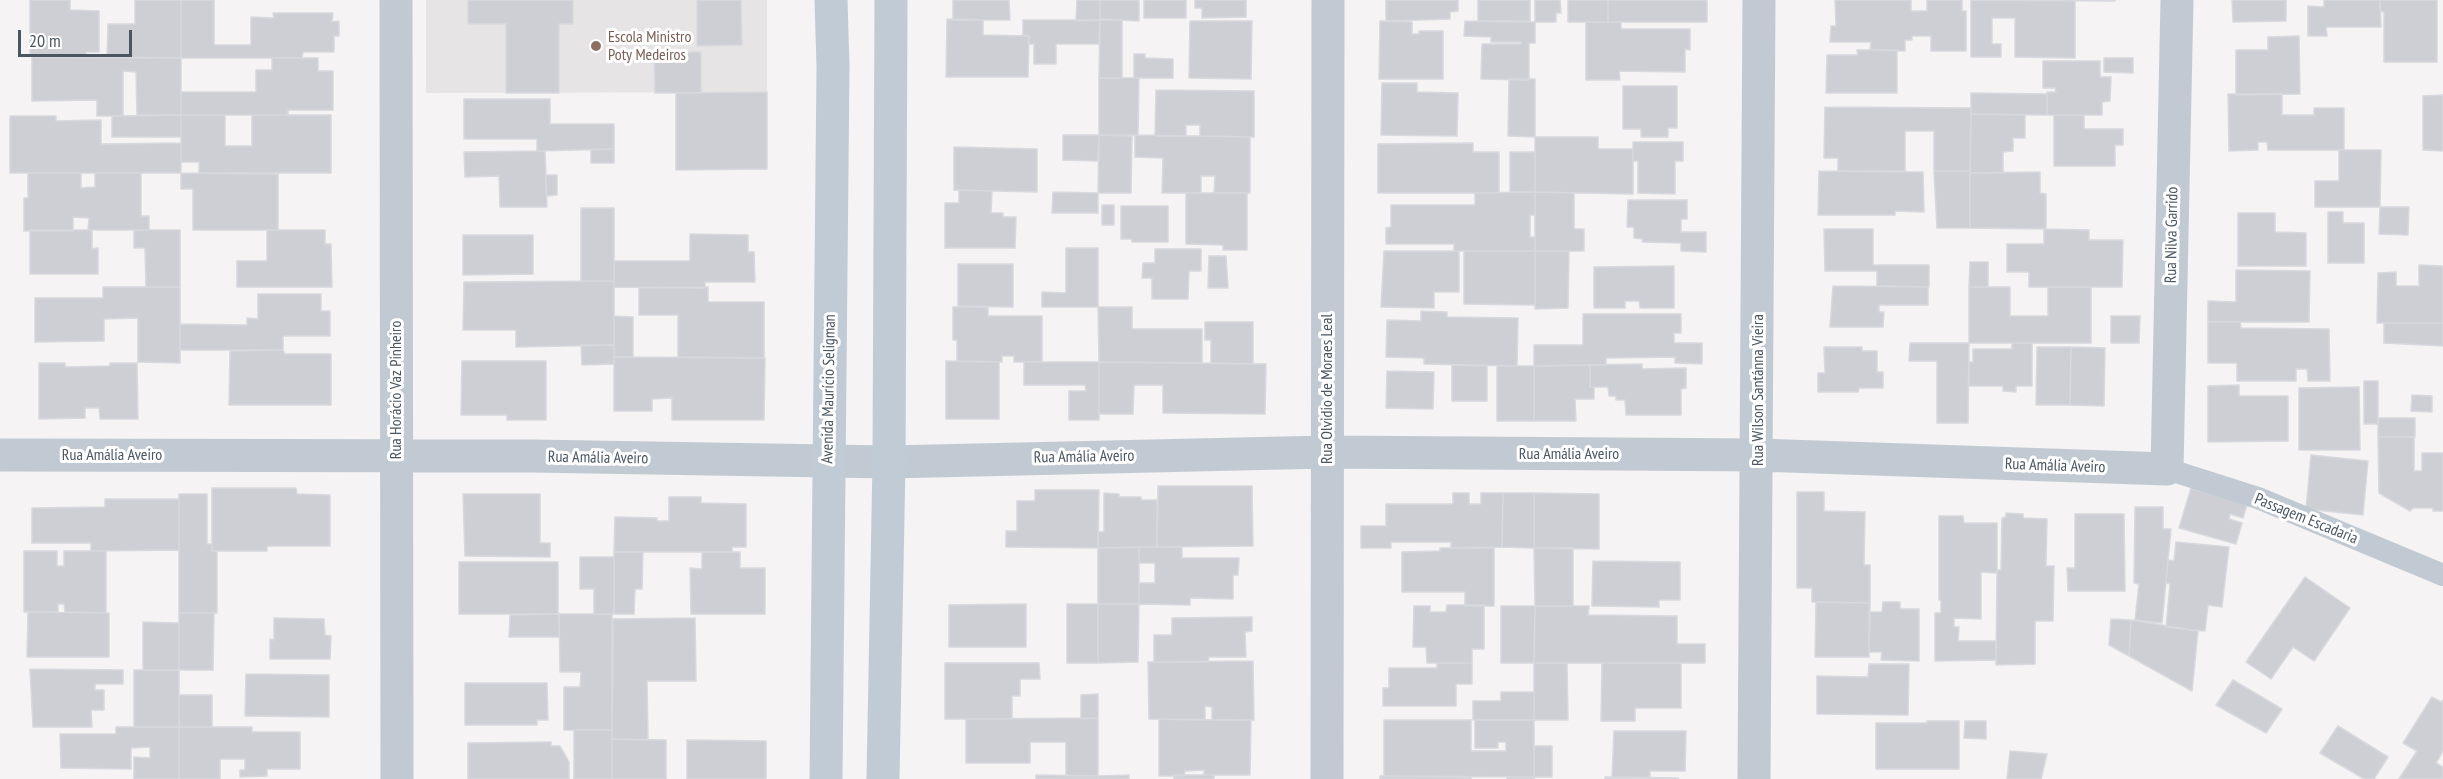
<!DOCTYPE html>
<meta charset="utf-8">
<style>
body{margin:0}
#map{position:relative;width:2443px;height:779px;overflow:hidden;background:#f5f3f3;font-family:"PT Sans Narrow",sans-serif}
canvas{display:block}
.scale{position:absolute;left:18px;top:30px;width:114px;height:27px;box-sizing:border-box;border:3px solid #4a5661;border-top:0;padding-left:8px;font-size:18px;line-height:21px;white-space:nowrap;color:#4a5661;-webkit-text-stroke:4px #fff;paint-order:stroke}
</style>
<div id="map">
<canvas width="2443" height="779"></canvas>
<div class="scale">20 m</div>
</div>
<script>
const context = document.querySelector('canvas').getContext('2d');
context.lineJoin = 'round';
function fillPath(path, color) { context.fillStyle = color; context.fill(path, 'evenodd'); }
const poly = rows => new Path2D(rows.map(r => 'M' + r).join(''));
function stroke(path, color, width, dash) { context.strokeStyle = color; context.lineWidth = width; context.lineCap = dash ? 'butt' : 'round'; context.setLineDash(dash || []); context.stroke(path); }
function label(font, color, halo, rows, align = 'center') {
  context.font = font + ' "PT Sans Narrow",sans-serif'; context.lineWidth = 6; context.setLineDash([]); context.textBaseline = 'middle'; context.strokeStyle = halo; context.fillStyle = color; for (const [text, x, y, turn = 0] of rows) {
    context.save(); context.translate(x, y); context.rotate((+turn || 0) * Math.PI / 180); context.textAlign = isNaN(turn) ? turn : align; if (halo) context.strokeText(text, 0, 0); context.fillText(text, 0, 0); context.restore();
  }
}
fillPath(poly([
 [426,0,767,0,767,92,426,93]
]), '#e6e4e5');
const building = poly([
 [30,0,70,0,70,10,99,11,99,52,86,52,86,56,30,55,30,0],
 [135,0,181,0,181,58,107,57,108,24,135,24,135,0],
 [181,0,214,0,214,45,251,45,251,17,274,18,273,13,333,13,332,22,339,21,339,36,334,36,334,52,303,52,302,58,181,58,181,0],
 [468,0,573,0,573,24,559,24,559,93,506,93,506,24,468,24,468,0],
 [697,0,741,0,742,45,697,46,697,0],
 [953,0,1009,0,1010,20,953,20,953,0],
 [1077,0,1100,0,1100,20,1076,21,1077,0],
 [1100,0,1139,0,1139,21,1100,19,1100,0],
 [1144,0,1186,0,1186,18,1144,18,1144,0],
 [1195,0,1246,0,1246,17,1202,18,1202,8,1195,8,1195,0],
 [1386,0,1458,0,1458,11,1450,12,1450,19,1386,21,1386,0],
 [1478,0,1530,0,1530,21,1478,21,1478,0],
 [1535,0,1560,0,1561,13,1556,13,1556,22,1535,22,1535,0],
 [1568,0,1608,0,1608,22,1568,22,1568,0],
 [1608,0,1707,0,1707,22,1608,22,1608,0],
 [1835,0,1911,0,1911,11,1927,11,1927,0,1962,0,1962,11,1966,11,1966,51,1931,51,1931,36,1912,36,1912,40,1905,40,1905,51,1870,50,1871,42,1830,42,1831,26,1836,26,1835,0],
 [1971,0,2075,1,2075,58,2015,57,2015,18,1992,18,1992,44,2001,44,2001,57,1971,57,1971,0],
 [1971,0,2115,0,2115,1,1971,0],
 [2232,0,2286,0,2286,21,2233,22,2232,0],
 [2324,0,2380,0,2381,27,2326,27,2327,36,2308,36,2308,6,2324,7,2324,0],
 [2380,0,2437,0,2437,62,2384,62,2384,12,2380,11,2380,0],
 [947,19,983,20,983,35,1029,36,1028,77,946,77,947,19],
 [1023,20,1100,20,1099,44,1056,44,1056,64,1034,64,1034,44,1028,44,1029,36,1023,35,1023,20],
 [1100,20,1122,20,1122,78,1099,78,1100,20],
 [1190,21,1252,21,1251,79,1189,78,1190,21],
 [1380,21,1412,22,1412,34,1419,34,1419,31,1443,31,1443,79,1379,79,1380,21],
 [1465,21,1535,22,1535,43,1529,43,1529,80,1481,79,1482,44,1521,44,1521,42,1491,42,1491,37,1464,36,1465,21],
 [1586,22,1621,22,1621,29,1690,29,1690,50,1685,49,1685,72,1619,71,1620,80,1586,80,1586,22],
 [2299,36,2300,94,2236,95,2236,50,2268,50,2268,37,2299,36],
 [1857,50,1897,50,1897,93,1826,93,1827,55,1858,55,1857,50],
 [654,52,701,52,701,93,655,93,654,52],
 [1134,54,1145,54,1145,58,1173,59,1173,78,1134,78,1134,54],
 [32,57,181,58,181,115,137,115,136,72,123,71,123,116,97,116,97,100,32,101,32,57],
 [272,58,318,58,318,71,333,71,333,110,288,110,288,115,181,115,181,92,256,92,256,70,272,70,272,58],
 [2104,58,2133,58,2133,73,2104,72,2104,58],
 [2043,61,2100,61,2100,77,2111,77,2110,101,2102,102,2102,115,2047,115,2047,92,2056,92,2055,88,2043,88,2043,61],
 [1099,78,1139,78,1138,135,1099,135,1099,78],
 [1509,79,1535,79,1535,137,1508,136,1509,79],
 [1382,83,1417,83,1417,92,1458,93,1457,136,1381,135,1382,83],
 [1623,86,1677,86,1677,128,1668,128,1668,137,1641,137,1641,129,1623,129,1623,86],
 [1156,90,1254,91,1254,137,1200,136,1200,125,1186,125,1186,136,1155,136,1156,90],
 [767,92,767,169,676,170,676,93,767,92],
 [1971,93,2047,94,2047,115,1971,114,1971,93],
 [2228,94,2282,94,2282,115,2314,115,2314,108,2344,108,2344,150,2268,150,2267,142,2258,142,2258,150,2229,151,2228,94],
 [2443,95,2443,151,2423,150,2423,96,2443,95],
 [464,99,550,99,550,124,614,124,614,149,537,151,537,139,464,139,464,99],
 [1825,107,1971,108,1970,171,1934,171,1934,131,1905,131,1905,171,1838,171,1838,158,1824,158,1825,107],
 [1971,114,2025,115,2025,138,2013,138,2013,151,2003,152,2003,173,1970,173,1971,114],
 [181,115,225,115,225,146,252,146,252,115,331,115,331,173,199,173,199,162,181,162,181,115],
 [181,115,181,137,112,137,112,116,181,115],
 [2054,115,2084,115,2084,129,2123,129,2123,145,2115,145,2115,166,2054,166,2054,115],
 [10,116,56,116,56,121,101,120,101,144,181,143,181,173,10,173,10,116],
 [1063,135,1099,135,1098,161,1063,160,1063,135],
 [1099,135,1132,136,1131,193,1098,193,1099,135],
 [1135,135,1250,137,1250,193,1214,193,1215,176,1201,176,1201,193,1162,193,1163,158,1135,157,1135,135],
 [1535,137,1598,137,1598,149,1633,149,1633,194,1535,192,1535,137],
 [1633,142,1683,142,1683,161,1675,161,1675,194,1638,193,1638,161,1633,161,1633,142],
 [1473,143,1473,152,1499,152,1499,193,1378,193,1378,144,1473,143],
 [954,147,1037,149,1037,192,954,190,954,147],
 [614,149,614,163,591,163,591,150,614,149],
 [2339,150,2381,150,2380,207,2315,207,2315,181,2339,181,2339,150],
 [545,151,547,207,500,207,499,176,465,177,464,152,545,151],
 [1510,152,1535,152,1535,192,1510,192,1510,152],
 [1819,171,1923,172,1924,212,1895,211,1895,215,1818,215,1819,171],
 [1934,171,1970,171,1970,228,1937,228,1934,171],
 [2040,172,2040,193,2046,194,2046,229,1970,228,1970,173,2040,172],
 [28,173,81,173,81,188,95,187,95,173,141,173,141,216,149,216,149,230,88,230,89,218,73,217,73,231,24,231,24,198,28,198,28,173],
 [181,173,278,174,278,230,193,230,193,189,181,189,181,173],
 [546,175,557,175,557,195,546,196,546,175],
 [959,190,992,191,991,213,1003,213,1003,217,1016,217,1015,248,945,248,945,203,959,203,959,190],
 [1053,192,1098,193,1098,213,1052,213,1053,192],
 [1535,192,1535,215,1530,215,1530,237,1535,237,1535,251,1454,251,1454,244,1386,244,1386,228,1391,227,1391,205,1475,205,1475,193,1535,192],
 [1535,192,1574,193,1574,229,1584,229,1584,251,1535,251,1535,192],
 [1186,193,1247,193,1247,250,1223,250,1223,245,1186,244,1186,193],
 [1628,200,1687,200,1687,219,1681,219,1681,232,1706,232,1706,252,1681,251,1681,243,1642,242,1643,239,1634,238,1634,227,1627,227,1628,200],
 [1102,205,1114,205,1114,225,1102,225,1102,205],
 [1121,206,1168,206,1168,242,1132,242,1132,239,1121,239,1121,206],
 [2380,207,2409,207,2408,235,2379,234,2380,207],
 [581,208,614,208,614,281,581,281,581,208],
 [2328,212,2343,212,2343,223,2364,223,2364,263,2328,263,2328,212],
 [2238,213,2275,213,2275,232,2306,233,2306,266,2238,266,2238,213],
 [1824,229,1873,229,1873,265,1929,265,1929,287,1877,286,1877,271,1825,271,1824,229],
 [2044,229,2089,230,2089,240,2123,240,2122,287,2029,287,2029,272,2007,272,2007,244,2044,244,2044,229],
 [30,230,92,230,92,249,98,248,98,274,30,274,30,230],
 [134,230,180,230,180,287,146,287,145,248,134,248,134,230],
 [267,230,325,230,325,244,331,244,332,287,237,287,237,261,267,261,267,230],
 [690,234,748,235,748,252,754,252,755,282,705,282,705,288,614,287,614,261,690,261,690,234],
 [463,235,533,235,533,274,463,275,463,235],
 [1066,248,1098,248,1098,307,1042,307,1042,292,1066,293,1066,248],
 [1155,249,1201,249,1201,271,1189,271,1188,299,1152,299,1152,278,1142,278,1143,263,1155,263,1155,249],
 [1384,251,1459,251,1459,292,1434,292,1434,308,1381,307,1384,251],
 [1464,251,1535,251,1535,305,1464,304,1464,251],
 [1535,251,1569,251,1568,308,1535,309,1535,251],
 [1209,256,1226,256,1228,288,1208,288,1209,256],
 [1970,262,1988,262,1988,287,1969,287,1970,262],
 [958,264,1013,264,1013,307,958,306,958,264],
 [2419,265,2443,266,2443,323,2377,323,2378,273,2396,272,2396,286,2419,286,2419,265],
 [1674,266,1674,308,1640,308,1639,301,1625,301,1625,308,1594,308,1594,267,1674,266],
 [2236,270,2310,271,2309,322,2208,322,2208,301,2236,302,2236,270],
 [614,281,614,345,516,347,516,330,463,330,464,282,614,281],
 [1833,286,1928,287,1928,305,1879,305,1879,312,1884,312,1883,327,1830,327,1833,286],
 [103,287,180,287,180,363,138,362,138,318,104,319,104,341,35,342,35,298,103,298,103,287],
 [708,287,708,302,764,302,764,358,678,357,678,315,639,315,639,288,708,287],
 [1969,287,2010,287,2010,316,2048,316,2048,287,2091,287,2091,343,1969,343,1969,287],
 [258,294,321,294,321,311,330,311,330,336,283,336,283,350,180,350,180,324,247,325,247,318,258,319,258,294],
 [953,307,988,307,988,316,1042,316,1042,362,1014,362,1014,356,1002,356,1002,362,957,361,957,340,953,340,953,307],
 [1098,307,1132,307,1132,329,1202,329,1202,363,1099,362,1098,307],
 [1421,311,1447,312,1447,317,1518,318,1517,366,1424,364,1424,358,1386,357,1387,320,1421,321,1421,311],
 [1583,314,1681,314,1681,333,1674,333,1674,343,1702,343,1702,364,1675,363,1675,357,1606,358,1606,365,1534,366,1534,345,1583,345,1583,314],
 [614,316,633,317,633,357,614,357,614,316],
 [2111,316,2140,316,2139,343,2111,343,2111,316],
 [1205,322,1253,322,1253,364,1211,363,1211,340,1205,340,1205,322],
 [2208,322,2240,322,2241,328,2329,329,2330,381,2308,381,2307,369,2296,369,2296,381,2237,381,2237,363,2208,363,2208,322],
 [2384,323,2443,323,2443,346,2384,343,2384,323],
 [1910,343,1969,343,1968,423,1937,423,1937,361,1909,361,1910,343],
 [2012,343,2032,343,2032,386,2016,386,2016,392,2003,391,2003,386,1969,386,1969,362,1973,362,1973,349,2012,349,2012,343],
 [581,345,614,345,614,364,582,365,581,345],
 [1824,347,1862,347,1862,351,1877,351,1877,372,1883,372,1883,388,1859,388,1858,392,1818,392,1818,373,1825,373,1824,347],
 [2037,347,2071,347,2070,405,2036,405,2037,347],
 [2071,347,2105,348,2104,406,2070,405,2071,347],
 [283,350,285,354,331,354,331,405,229,405,230,351,283,350],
 [614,357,765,358,764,420,672,420,672,398,652,399,652,411,614,411,614,357],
 [462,361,546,361,546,420,507,420,507,415,461,415,462,361],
 [946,361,999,362,999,419,946,419,946,361],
 [1024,362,1099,362,1099,420,1069,420,1069,391,1086,391,1085,385,1024,385,1024,362],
 [1099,362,1266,364,1265,414,1163,413,1163,385,1134,385,1133,414,1099,414,1099,362],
 [39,363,65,363,65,367,110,366,110,363,137,363,138,419,100,419,99,408,85,408,85,418,39,419,39,363],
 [1642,364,1642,369,1686,368,1686,388,1681,389,1681,415,1626,415,1625,400,1616,400,1616,396,1609,396,1608,387,1590,387,1590,365,1642,364],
 [1452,365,1487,366,1487,401,1452,401,1452,365],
 [1590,365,1590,387,1594,387,1594,399,1575,399,1576,421,1534,421,1534,366,1590,365],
 [1497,366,1534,366,1534,421,1497,421,1497,366],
 [1387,371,1434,372,1433,409,1386,408,1387,371],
 [2364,381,2378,381,2378,424,2364,424,2364,381],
 [2239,385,2239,396,2288,396,2288,441,2208,442,2208,386,2239,385],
 [2359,387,2360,450,2299,450,2299,388,2359,387],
 [2412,395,2432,396,2432,412,2411,411,2412,395],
 [2378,418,2415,418,2415,437,2378,437,2378,418],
 [2378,437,2414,437,2414,471,2422,471,2422,453,2443,453,2443,511,2433,511,2433,508,2413,508,2410,511,2379,493,2378,437],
 [2311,455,2368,461,2363,515,2306,509,2311,455],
 [1158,486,1252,486,1253,546,1157,547,1158,486],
 [212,488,296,488,297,494,330,495,330,546,267,546,267,551,212,551,212,488],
 [2191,488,2247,505,2243,518,2230,514,2229,519,2242,523,2236,544,2179,528,2191,488],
 [1035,490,1099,490,1098,548,1006,547,1006,531,1017,531,1017,501,1035,501,1035,490],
 [1797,492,1824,492,1824,511,1865,512,1864,565,1870,565,1870,603,1812,602,1812,588,1797,588,1797,492],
 [1104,493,1119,494,1119,497,1141,497,1141,500,1157,500,1157,547,1098,548,1098,532,1104,532,1104,493],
 [1453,493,1469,493,1469,504,1481,504,1481,493,1503,493,1502,547,1451,548,1451,542,1391,542,1391,548,1361,548,1361,526,1386,526,1386,504,1453,504,1453,493],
 [1503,493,1534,493,1534,548,1502,547,1503,493],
 [1534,493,1599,494,1599,549,1534,548,1534,493],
 [179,494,207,494,207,544,212,544,212,551,217,551,217,613,179,613,179,494],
 [463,494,540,494,540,543,550,543,550,557,465,556,463,494],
 [669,497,701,497,701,503,746,504,746,547,732,547,732,552,614,552,615,517,657,518,657,521,669,521,669,497],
 [105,499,179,499,179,550,91,551,91,543,32,543,32,508,105,507,105,499],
 [2135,507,2163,507,2163,529,2171,529,2162,623,2135,620,2139,584,2134,583,2135,507],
 [2006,513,2023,514,2023,518,2047,519,2046,566,2054,566,2053,621,2035,621,2035,664,1996,665,1997,570,2001,570,2002,518,2006,517,2006,513],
 [2075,514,2124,514,2125,591,2068,591,2067,568,2075,568,2075,514],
 [1939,516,1963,516,1964,523,1997,523,1997,573,1981,572,1981,619,1954,618,1954,627,1959,627,1958,641,1996,641,1996,660,1935,661,1935,613,1941,613,1941,600,1939,600,1939,516],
 [2176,542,2229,547,2222,607,2208,605,2205,631,2166,627,2170,584,2166,583,2168,560,2174,561,2176,542],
 [1139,547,1182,547,1182,558,1239,558,1238,575,1233,575,1233,599,1190,598,1190,605,1139,604,1139,583,1155,583,1155,563,1139,563,1139,547],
 [1139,547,1139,604,1098,604,1098,548,1139,547],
 [1440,548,1494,548,1494,606,1465,606,1465,592,1402,592,1402,552,1440,551,1440,548],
 [1534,548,1573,548,1573,606,1535,606,1534,548],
 [24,551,57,551,57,566,64,566,64,551,106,551,106,613,65,612,64,604,58,604,58,612,24,612,24,551],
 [614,552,643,552,642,589,635,589,634,614,614,614,614,552],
 [702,552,740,552,740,568,765,568,765,614,691,614,690,568,702,569,702,552],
 [580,557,614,557,614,614,594,614,594,589,580,589,580,557],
 [1593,561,1680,562,1680,600,1659,600,1659,607,1592,606,1593,561],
 [459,562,558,562,558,614,459,614,459,562],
 [2305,577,2350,608,2314,661,2293,647,2271,679,2246,662,2305,577],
 [1816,602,1870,603,1869,657,1815,657,1816,602],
 [1883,602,1900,602,1900,609,1919,609,1919,661,1881,660,1882,652,1869,652,1869,612,1882,612,1883,602],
 [1026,604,1026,647,949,647,949,605,1026,604],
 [1067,604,1098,604,1098,663,1067,663,1067,604],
 [1098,604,1139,604,1138,662,1098,663,1098,604],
 [1447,605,1484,605,1484,649,1472,649,1472,663,1427,663,1426,647,1413,647,1414,606,1430,606,1430,612,1446,612,1447,605],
 [1501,606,1535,606,1534,663,1501,663,1501,606],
 [1535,606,1589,606,1588,615,1677,616,1677,644,1705,644,1705,663,1534,663,1535,606],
 [28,612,109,613,109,657,27,657,28,612],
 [179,613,214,613,213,670,179,670,179,613],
 [559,614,612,614,612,730,564,730,564,687,580,687,581,672,560,672,559,614],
 [559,614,559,637,509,637,510,615,559,614],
 [1252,617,1252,631,1245,632,1246,657,1209,657,1208,662,1154,662,1154,635,1172,635,1172,618,1252,617],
 [274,618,324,619,325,635,331,636,330,659,270,659,270,639,274,640,274,618],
 [695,618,696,681,647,681,648,740,612,739,613,619,695,618],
 [2111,619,2131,620,2129,656,2109,645,2111,619],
 [2131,620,2198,631,2192,691,2129,656,2131,620],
 [143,622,179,623,179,670,143,670,143,622],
 [1253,661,1254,720,1212,720,1212,707,1205,706,1205,720,1149,719,1148,662,1253,661],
 [945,663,1039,663,1040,679,1020,679,1020,696,1012,696,1012,719,945,719,945,663],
 [1437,663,1472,663,1472,684,1456,684,1456,706,1383,706,1383,688,1389,688,1389,668,1437,668,1437,663],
 [1534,663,1567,663,1568,720,1534,720,1534,663],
 [1602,663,1681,663,1681,708,1635,708,1635,721,1601,721,1602,663],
 [1869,664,1909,664,1908,715,1817,714,1817,676,1868,677,1869,664],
 [30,669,123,670,123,684,95,684,95,690,104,690,104,710,91,710,92,727,33,727,30,669],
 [134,670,179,670,179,727,134,727,134,670],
 [246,674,329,675,329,717,245,716,246,674],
 [2233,680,2282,709,2266,733,2216,705,2233,680],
 [465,683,547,683,548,720,537,720,537,725,465,725,465,683],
 [1501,692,1534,692,1534,720,1473,720,1473,701,1501,701,1501,692],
 [1098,694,1098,718,1081,719,1081,695,1098,694],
 [179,695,212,695,212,727,179,727,179,695],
 [2432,697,2441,702,2443,700,2443,751,2436,763,2443,767,2443,779,2399,779,2417,751,2403,743,2432,697],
 [1098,718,1098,776,1066,776,1066,742,1030,742,1030,763,966,763,966,719,1098,718],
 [1159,719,1251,720,1250,775,1204,775,1204,770,1185,771,1184,776,1159,776,1159,719],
 [1384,720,1471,720,1471,751,1506,751,1506,742,1498,742,1498,748,1475,748,1475,720,1534,720,1534,777,1384,776,1384,720],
 [1927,721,1959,721,1959,769,1876,769,1876,723,1927,723,1927,721],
 [1965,721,1986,721,1986,739,1964,738,1965,721],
 [2338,726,2388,757,2374,779,2364,779,2320,753,2338,726],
 [116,727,179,727,179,779,134,779,134,757,150,758,150,747,131,748,131,769,61,768,60,734,116,734,116,727],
 [179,727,252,727,252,732,300,732,300,769,267,769,267,776,240,777,240,770,245,770,245,759,220,759,220,779,179,779,179,727],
 [574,730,612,730,612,779,574,779,574,730],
 [1614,731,1686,731,1685,771,1650,771,1650,778,1612,778,1614,731],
 [612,739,666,740,666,779,612,779,612,739],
 [687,740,766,741,766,779,687,779,687,740],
 [551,742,551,746,560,746,569,762,569,779,468,779,468,743,551,742],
 [1534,746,1552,746,1552,777,1534,777,1534,746],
 [2010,751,2047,754,2041,779,2007,779,2010,751],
 [1036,775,1098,776,1098,779,1036,779,1036,775],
 [1129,775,1129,779,1098,779,1098,776,1129,775],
 [1174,775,1214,775,1214,779,1174,779,1174,775],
 [1380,776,1471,777,1471,779,1380,779,1380,776],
 [1507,777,1534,777,1534,779,1507,779,1507,777],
 [1605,777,1678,778,1678,779,1605,779,1605,777]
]);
fillPath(building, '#cdcfd5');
stroke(building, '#d7d9de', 1.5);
stroke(poly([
 [2167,469,2258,498,2443,575]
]), '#c1cad2', 22);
stroke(poly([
 [396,0,397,779],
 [0,455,532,456,889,462,1327,452,1758,455,2167,469,2177,0],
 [1327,779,1328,0],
 [1754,779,1759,0]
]), '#c1cad2', 33);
stroke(poly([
 [826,779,833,67,831,0],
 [883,779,889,462,891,0]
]), '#c1cbd6', 33);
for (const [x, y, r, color] of [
 [596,46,6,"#8d6e63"]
]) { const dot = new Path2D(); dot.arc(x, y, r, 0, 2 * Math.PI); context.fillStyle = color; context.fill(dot); stroke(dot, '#fff', 2); }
label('16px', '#785e54', '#fff', [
 ["Escola Ministro",608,37],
 ["Poty Medeiros",608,55]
], 'left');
label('16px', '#4a5661', '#fff', [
 ["Rua Nilva Garrido",2172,235,-89],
 ["Avenida Maurício Seligman",829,389,-89],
 ["Rua Olvidio de Moraes Leal",1327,389,-90],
 ["Rua Horácio Vaz Pinheiro",396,390,-90],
 ["Rua Wilson Santánna Vieira",1758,390,-90],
 ["Rua Amália Aveiro",1569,454],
 ["Rua Amália Aveiro",112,455],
 ["Rua Amália Aveiro",1084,457,-1],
 ["Rua Amália Aveiro",598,458,1],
 ["Rua Amália Aveiro",2055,466,2],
 ["Passagem Escadaria",2306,519,22]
]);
</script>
